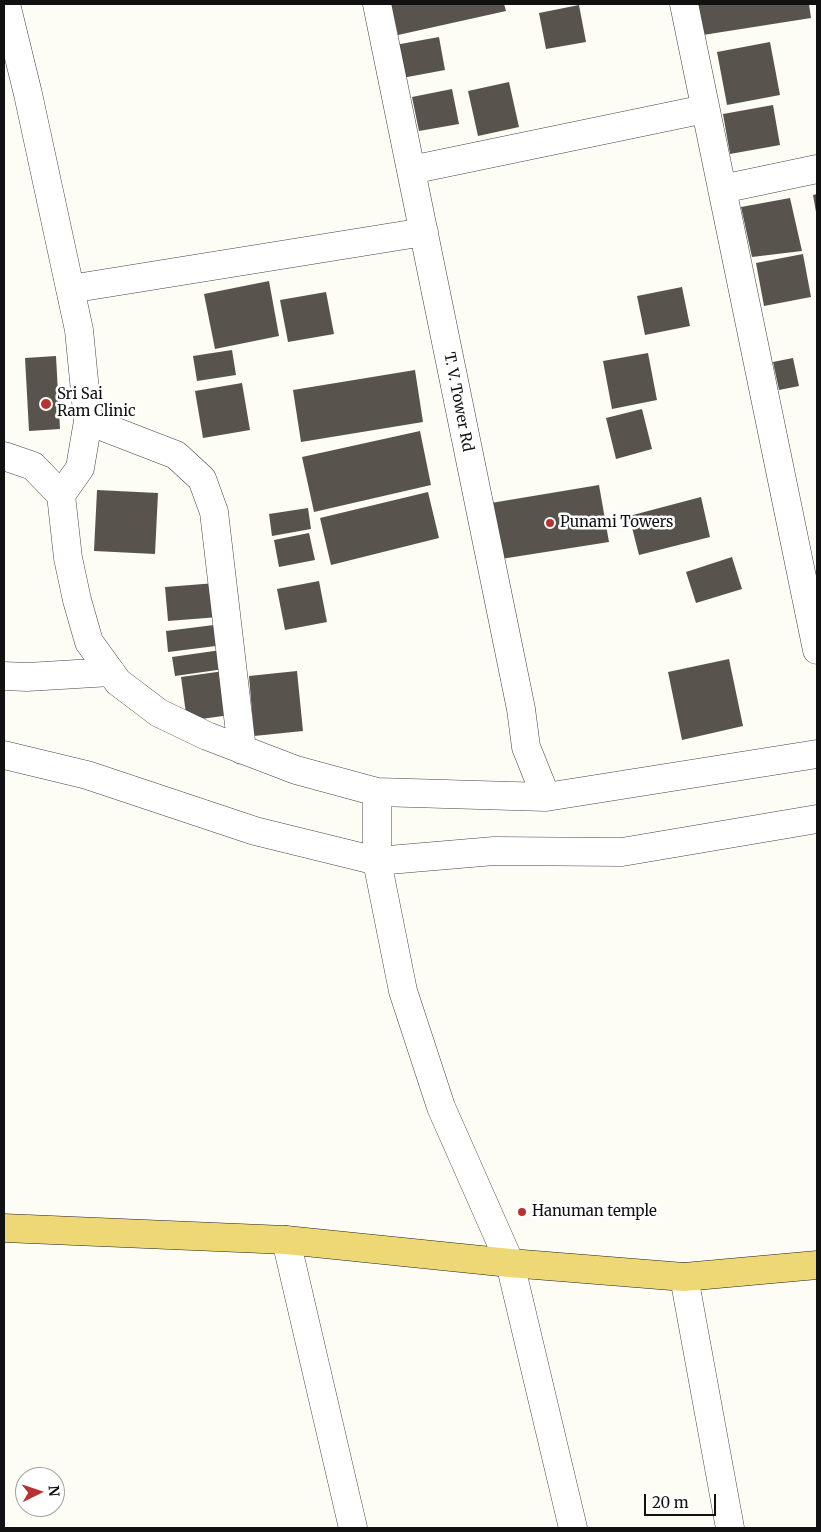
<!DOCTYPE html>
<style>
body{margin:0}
#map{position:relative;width:821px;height:1532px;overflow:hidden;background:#fefdf5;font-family:Merriweather,serif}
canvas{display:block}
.frame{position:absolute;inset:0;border:5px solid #111;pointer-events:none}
.north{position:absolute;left:15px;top:1467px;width:50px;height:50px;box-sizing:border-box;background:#fff;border:1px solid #a0a0a0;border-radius:50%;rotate:86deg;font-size:14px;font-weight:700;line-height:20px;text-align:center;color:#111}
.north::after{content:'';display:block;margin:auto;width:18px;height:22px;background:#b73332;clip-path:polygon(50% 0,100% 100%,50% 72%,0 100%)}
.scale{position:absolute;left:644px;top:1494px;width:72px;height:22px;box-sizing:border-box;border:2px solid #111;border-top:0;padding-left:6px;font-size:15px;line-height:18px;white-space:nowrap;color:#111;-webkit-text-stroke:4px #fff;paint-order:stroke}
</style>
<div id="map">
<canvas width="821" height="1532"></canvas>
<div class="frame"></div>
<div class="north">N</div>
<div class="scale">20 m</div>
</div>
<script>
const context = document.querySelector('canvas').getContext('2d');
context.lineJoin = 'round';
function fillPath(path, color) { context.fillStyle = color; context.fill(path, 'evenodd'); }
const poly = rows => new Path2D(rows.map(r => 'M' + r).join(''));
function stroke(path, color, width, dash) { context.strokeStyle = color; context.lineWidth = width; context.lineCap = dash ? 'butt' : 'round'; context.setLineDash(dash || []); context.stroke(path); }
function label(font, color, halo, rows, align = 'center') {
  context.font = font + ' Merriweather,serif'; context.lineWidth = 5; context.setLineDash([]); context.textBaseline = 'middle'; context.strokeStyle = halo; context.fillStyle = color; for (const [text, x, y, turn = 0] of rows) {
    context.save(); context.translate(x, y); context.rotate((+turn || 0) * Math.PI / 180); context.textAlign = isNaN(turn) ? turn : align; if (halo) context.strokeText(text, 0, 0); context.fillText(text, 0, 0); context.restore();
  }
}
fillPath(poly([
 [391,4,504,4,506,11,398,35],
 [698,4,809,4,811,18,703,35],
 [579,5,586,42,546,49,539,13],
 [439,37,445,70,402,78,395,45],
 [770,42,780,95,727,105,717,52],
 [509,82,519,127,478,136,468,91],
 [452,89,459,124,419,131,412,97],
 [773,105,780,145,730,154,723,114],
 [817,194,817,212,816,212,813,195],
 [790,198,802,251,752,257,741,207],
 [803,254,811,297,764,306,756,263],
 [269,281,279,336,215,349,204,294],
 [682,287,690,326,645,335,637,296],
 [326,292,334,334,288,342,280,300],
 [232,350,236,375,197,381,193,356],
 [648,353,657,400,612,409,603,361],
 [56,356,60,429,29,431,25,358],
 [793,358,799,386,779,390,773,362],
 [415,370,423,422,301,442,293,390],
 [242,383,250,430,203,438,195,391],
 [642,409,652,449,616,459,606,418],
 [420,431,431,485,314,512,302,457],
 [599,485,609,542,501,559,491,503],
 [97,490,158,493,155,554,94,551],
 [428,492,439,538,331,565,320,518],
 [701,497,710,537,639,555,629,516],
 [308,508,311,529,272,536,269,514],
 [309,533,315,560,279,567,274,540],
 [732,557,742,589,696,603,686,572],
 [319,581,327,622,285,630,277,589],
 [216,583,219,617,168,621,165,587],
 [222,624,224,645,168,652,166,631],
 [221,650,224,669,175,676,172,657],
 [729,659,743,726,682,740,668,672],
 [224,671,230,715,187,721,181,677],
 [297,671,303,731,254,736,249,676]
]), '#59534e');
const minor = poly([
 [6,4,28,94,79,330,88,421,80,468,61,495],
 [377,4,521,709,526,747,546,797],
 [684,4,817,650],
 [411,170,705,109],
 [722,189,817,169],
 [70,289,424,232],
 [88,421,176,455,202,479,214,512,242,750],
 [4,456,33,466,61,495,68,558,77,600,89,642,118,682,159,713,207,736,296,770,377,792,546,797,817,754],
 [4,676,27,677,111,672],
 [4,755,87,775,255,831,377,861,494,851,622,852,817,819],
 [377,792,377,861,403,991,441,1107,510,1263,573,1528],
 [286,1240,353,1528],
 [684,1277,730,1528]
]);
const major = poly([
 [4,1228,286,1240,510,1263,684,1277,817,1265]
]);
stroke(minor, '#444', 29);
stroke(major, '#222', 29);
stroke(minor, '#fff', 28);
stroke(major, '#eed876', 28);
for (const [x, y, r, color] of [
 [46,404,6,"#b73332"],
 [550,523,5,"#b73332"],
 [522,1212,5,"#b73332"]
]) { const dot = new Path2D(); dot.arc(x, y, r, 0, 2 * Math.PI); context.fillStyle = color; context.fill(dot); stroke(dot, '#fff', 2); }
label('15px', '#111', '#fff', [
 ["Sri Sai",57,395],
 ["Ram Clinic",57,412],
 ["Punami Towers",560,523],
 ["Hanuman temple",532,1212]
], 'left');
label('15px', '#111', '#fff', [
 ["T. V. Tower Rd",458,402,79]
]);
</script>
